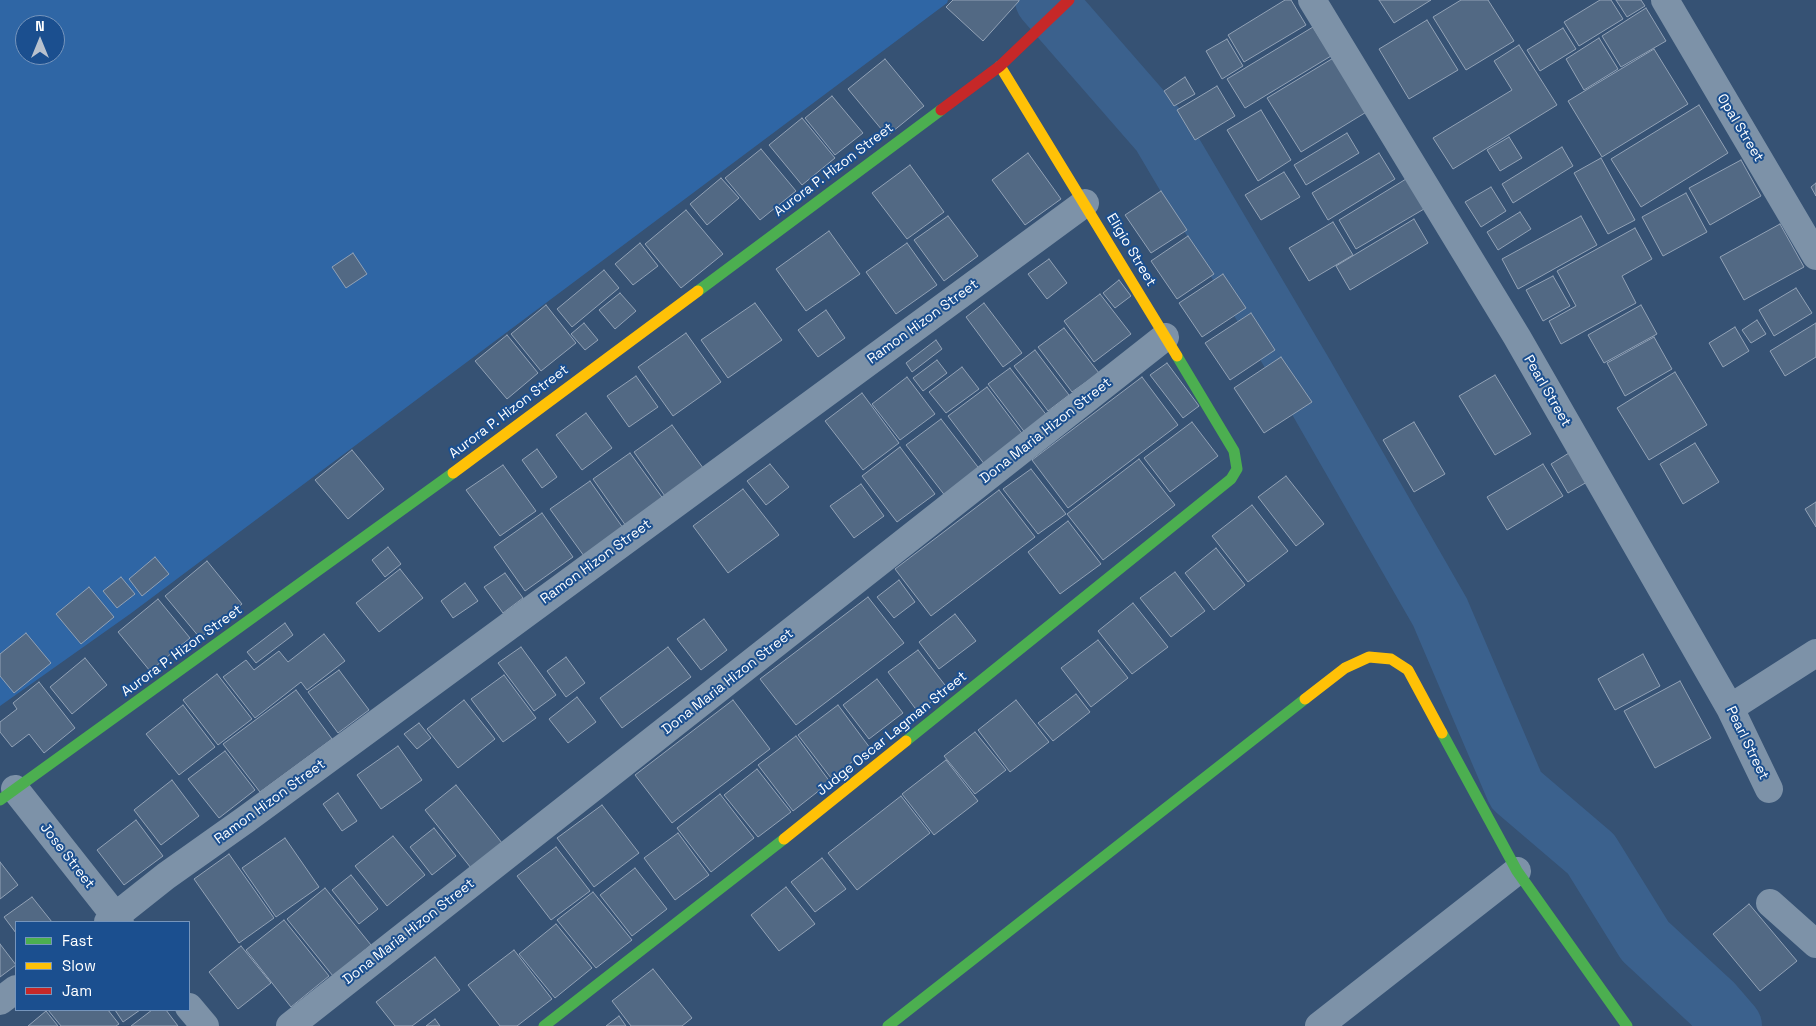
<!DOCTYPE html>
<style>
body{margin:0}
#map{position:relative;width:1816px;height:1026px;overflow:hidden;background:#365274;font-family:"Space Grotesk",sans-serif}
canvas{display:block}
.legend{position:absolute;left:15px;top:921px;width:175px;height:90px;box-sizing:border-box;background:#1b4f8f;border:1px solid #7695bc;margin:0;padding:6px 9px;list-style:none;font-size:15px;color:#fff}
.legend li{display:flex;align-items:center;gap:10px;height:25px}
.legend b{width:25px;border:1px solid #7695bc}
.north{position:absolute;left:15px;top:15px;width:50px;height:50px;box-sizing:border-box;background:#1b4f8f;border:1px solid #7695bc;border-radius:50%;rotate:0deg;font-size:14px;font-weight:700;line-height:20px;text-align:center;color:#fff}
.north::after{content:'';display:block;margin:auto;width:18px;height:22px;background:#b9c2ce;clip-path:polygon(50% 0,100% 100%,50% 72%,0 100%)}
</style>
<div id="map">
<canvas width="1816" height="1026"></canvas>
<ul class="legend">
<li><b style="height:6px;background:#4caf50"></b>Fast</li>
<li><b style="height:6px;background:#ffc107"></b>Slow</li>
<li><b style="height:6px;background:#c62828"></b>Jam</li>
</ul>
<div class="north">N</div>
</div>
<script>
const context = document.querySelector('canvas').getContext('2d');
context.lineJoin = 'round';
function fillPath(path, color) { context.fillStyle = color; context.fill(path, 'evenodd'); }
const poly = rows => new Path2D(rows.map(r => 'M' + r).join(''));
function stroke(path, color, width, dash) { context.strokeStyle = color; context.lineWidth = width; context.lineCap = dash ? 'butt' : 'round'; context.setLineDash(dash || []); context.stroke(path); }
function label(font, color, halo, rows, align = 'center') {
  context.font = font + ' "Space Grotesk",sans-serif'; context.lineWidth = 4; context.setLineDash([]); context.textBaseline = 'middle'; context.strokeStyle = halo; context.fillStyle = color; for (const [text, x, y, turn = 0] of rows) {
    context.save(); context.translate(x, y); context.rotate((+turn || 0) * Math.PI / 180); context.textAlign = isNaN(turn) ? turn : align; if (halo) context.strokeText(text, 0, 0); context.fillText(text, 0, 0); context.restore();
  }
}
fillPath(poly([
 [0,0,948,0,947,3,130,614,0,706],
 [25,25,55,25,55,55,25,55]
]), '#2f66a5');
stroke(poly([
 [1045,0,1161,133,1304,375,1440,612,1516,790,1591,854,1645,941,1713,1004,1732,1026]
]), '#3b618d', 60);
const building = poly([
 [953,0,1019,0,1019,1,983,41,946,7,953,0],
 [1285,0,1291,0,1306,25,1244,62,1228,35,1285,0],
 [1379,0,1431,0,1394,23,1379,0],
 [1461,0,1488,0,1514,41,1466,70,1433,17,1461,0],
 [1600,0,1611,0,1623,19,1579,46,1564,22,1600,0],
 [1616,0,1641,0,1645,6,1627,17,1616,0],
 [1646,8,1666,41,1621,67,1602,36,1646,8],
 [1427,20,1458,70,1409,99,1379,49,1427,20],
 [1313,27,1331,56,1245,108,1227,79,1313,27],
 [1563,28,1576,49,1540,71,1527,50,1563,28],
 [1599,38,1618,69,1584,90,1566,59,1599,38],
 [1227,39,1243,66,1222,79,1206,51,1227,39],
 [1519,45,1557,105,1453,169,1433,138,1512,90,1494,61,1519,45],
 [1654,49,1688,104,1602,157,1568,101,1654,49],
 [1335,57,1368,111,1301,152,1267,98,1335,57],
 [885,59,924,106,887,136,848,89,885,59],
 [1185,77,1195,94,1174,106,1164,91,1185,77],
 [1217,86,1235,116,1195,140,1177,110,1217,86],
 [832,96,863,133,835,155,805,118,832,96],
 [1699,105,1728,153,1641,207,1611,159,1699,105],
 [1261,110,1291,160,1258,181,1227,130,1261,110],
 [802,118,835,158,802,185,769,145,802,118],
 [1347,133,1359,153,1306,185,1294,165,1347,133],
 [1509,137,1522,158,1500,171,1487,150,1509,137],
 [1562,147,1573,166,1513,203,1502,184,1562,147],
 [761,149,796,191,760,220,725,178,761,149],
 [1028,153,1061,199,1025,225,992,180,1028,153],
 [1379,153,1395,179,1328,220,1312,193,1379,153],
 [1601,158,1635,220,1608,234,1574,173,1601,158],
 [1741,160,1761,196,1710,225,1689,188,1741,160],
 [910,165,944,212,907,239,872,193,910,165],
 [1284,172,1300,197,1261,220,1245,195,1284,172],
 [721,178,739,198,707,225,690,204,721,178],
 [1406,179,1424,209,1356,249,1339,220,1406,179],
 [1816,183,1816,196,1811,187,1816,183],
 [1491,187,1506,211,1481,227,1465,202,1491,187],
 [1161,191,1187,230,1151,253,1125,215,1161,191],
 [1686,193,1707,232,1663,256,1642,217,1686,193],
 [686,210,723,254,681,288,645,244,686,210],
 [1520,212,1531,229,1498,250,1487,232,1520,212],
 [948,216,978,256,944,281,914,240,948,216],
 [1581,216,1597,245,1518,289,1502,259,1581,216],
 [1414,219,1428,243,1350,290,1336,266,1414,219],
 [1333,222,1353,255,1309,281,1289,248,1333,222],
 [1780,224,1804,267,1744,300,1720,257,1780,224],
 [1635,228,1652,259,1622,276,1636,303,1561,344,1549,321,1576,306,1557,271,1635,228],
 [829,231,860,274,806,311,776,269,829,231],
 [1188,236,1214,274,1177,299,1151,261,1188,236],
 [640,243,658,266,633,285,615,264,640,243],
 [907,243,937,285,896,314,866,272,907,243],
 [353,253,367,274,346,288,332,267,353,253],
 [1049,259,1067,283,1047,299,1028,274,1049,259],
 [604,270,619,288,572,327,557,309,604,270],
 [1223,274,1246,308,1202,337,1179,303,1223,274],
 [1553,276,1570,306,1543,321,1526,290,1553,276],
 [1119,280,1131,296,1115,308,1103,293,1119,280],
 [1796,288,1812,313,1774,336,1759,310,1796,288],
 [620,293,636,311,615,329,599,310,620,293],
 [1100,294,1131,334,1094,362,1064,321,1100,294],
 [755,303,782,340,728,378,701,340,755,303],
 [984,303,1022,353,1003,367,966,317,984,303],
 [546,305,576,343,541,371,511,334,546,305],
 [1641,305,1657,334,1604,363,1588,335,1641,305],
 [826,310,845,338,818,357,798,330,826,310],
 [1251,313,1275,350,1230,380,1205,343,1251,313],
 [1757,320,1766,334,1751,343,1742,330,1757,320],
 [584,323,598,340,585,350,571,334,584,323],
 [1816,323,1816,357,1785,376,1770,351,1816,323],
 [1735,327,1749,351,1723,367,1709,343,1735,327],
 [1064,328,1099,373,1072,392,1038,347,1064,328],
 [686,333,721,382,673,416,638,367,686,333],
 [507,335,538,373,507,399,475,361,507,335],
 [1654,337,1672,369,1625,396,1607,363,1654,337],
 [936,340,942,349,912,372,906,363,936,340],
 [1035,350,1069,395,1048,411,1014,366,1035,350],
 [1281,357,1312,402,1264,433,1234,388,1281,357],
 [937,360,947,373,923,391,913,378,937,360],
 [1167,363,1199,406,1183,418,1150,375,1167,363],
 [962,367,979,389,946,413,929,392,962,367],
 [1010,368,1048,417,1026,434,988,384,1010,368],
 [1675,372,1707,425,1649,460,1617,408,1675,372],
 [1495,375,1531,434,1495,455,1459,396,1495,375],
 [636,376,658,407,629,427,607,396,636,376],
 [907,377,935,414,900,440,872,404,907,377],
 [1142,377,1178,425,1068,508,1032,460,1142,377],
 [987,387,1024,436,985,465,948,416,987,387],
 [862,393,899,443,863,470,825,421,862,393],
 [586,413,612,448,582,470,556,435,586,413],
 [941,419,981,471,946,497,906,445,941,419],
 [1192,422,1218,456,1170,492,1144,458,1192,422],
 [1414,422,1445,474,1414,492,1383,440,1414,422],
 [672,425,706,472,667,499,634,452,672,425],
 [1695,443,1719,482,1683,504,1660,464,1695,443],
 [900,447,935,494,897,522,862,476,900,447],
 [537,449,557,477,542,488,522,460,537,449],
 [352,450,384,489,348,519,315,480,352,450],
 [630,453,664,500,626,526,593,479,630,453],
 [1569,453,1587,482,1568,493,1551,464,1569,453],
 [1139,459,1175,505,1103,560,1067,514,1139,459],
 [770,464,789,487,766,505,747,481,770,464],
 [1543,464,1563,496,1507,530,1487,497,1543,464],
 [503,465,536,511,500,536,466,490,503,465],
 [1031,469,1066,514,1038,534,1003,489,1031,469],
 [1286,476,1324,524,1296,546,1258,497,1286,476],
 [590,481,623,528,584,556,550,509,590,481],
 [861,484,884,516,854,538,830,506,861,484],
 [743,489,779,535,728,573,693,526,743,489],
 [999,490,1035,537,931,616,895,569,999,490],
 [1816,502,1816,527,1805,509,1816,502],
 [1252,505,1288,551,1248,582,1212,536,1252,505],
 [542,513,573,557,525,591,494,547,542,513],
 [1068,521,1101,564,1060,594,1028,552,1068,521],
 [388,547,401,564,385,577,372,560,388,547],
 [1216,548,1245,585,1214,610,1185,573,1216,548],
 [155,557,169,574,142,596,129,579,155,557],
 [207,561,242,604,200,638,165,596,207,561],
 [400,569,423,598,379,632,356,603,400,569],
 [1175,572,1205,611,1171,637,1140,598,1175,572],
 [505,573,523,598,503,613,484,587,505,573],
 [121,577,135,594,117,608,103,591,121,577],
 [899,580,915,602,894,618,877,597,899,580],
 [465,583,478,601,453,618,441,601,465,583],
 [89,587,114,617,81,644,56,614,89,587],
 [868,597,904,643,796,725,760,679,868,597],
 [158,599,190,638,150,671,118,632,158,599],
 [1133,603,1168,647,1132,674,1098,631,1133,603],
 [955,614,976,641,939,669,919,642,955,614],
 [704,619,727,650,701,670,677,639,704,619],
 [285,623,293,635,256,663,247,652,285,623],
 [26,633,51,663,14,693,0,676,0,654,26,633],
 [324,634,345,661,307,690,301,682,255,718,223,677,246,660,254,670,279,651,288,662,324,634],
 [1098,640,1128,678,1091,707,1061,668,1098,640],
 [521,647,556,695,534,711,498,663,521,647],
 [668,647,691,677,622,728,600,698,668,647],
 [918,650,948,689,918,712,888,672,918,650],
 [1643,654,1660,686,1615,710,1598,679,1643,654],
 [566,657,585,683,566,697,547,671,566,657],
 [85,658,107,685,72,714,50,687,85,658],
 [339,670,369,710,338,733,308,692,339,670],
 [217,674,252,719,218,745,183,700,217,674],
 [504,675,536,718,503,742,471,699,504,675],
 [877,679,903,713,869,739,843,705,877,679],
 [1680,681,1711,738,1655,768,1624,711,1680,681],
 [39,682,75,728,44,753,29,734,12,747,0,732,0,722,17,709,13,703,39,682],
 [296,690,332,739,260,792,223,744,296,690],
 [1076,694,1090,712,1053,741,1038,723,1076,694],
 [577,697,596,722,568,743,549,719,577,697],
 [464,700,495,739,458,768,427,729,464,700],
 [733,700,770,749,672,823,635,775,733,700],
 [1016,700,1049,742,1010,772,978,730,1016,700],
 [183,705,215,747,179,775,146,734,183,705],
 [838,705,870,748,831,778,798,735,838,705],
 [419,723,431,738,417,749,404,734,419,723],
 [975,732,1006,770,975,794,944,756,975,732],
 [796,736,830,782,793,811,758,765,796,736],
 [398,746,422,780,381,809,357,775,398,746],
 [225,751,255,790,219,818,188,779,225,751],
 [946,760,978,801,934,835,902,794,946,760],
 [757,769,791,812,758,837,724,795,757,769],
 [172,780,199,816,161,845,134,810,172,780],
 [456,785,502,843,471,868,425,810,456,785],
 [338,793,357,821,342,831,323,804,338,793],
 [720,794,754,838,711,872,677,828,720,794],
 [901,796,930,833,857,890,828,853,901,796],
 [602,805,639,853,594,887,557,838,602,805],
 [136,820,163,856,124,885,97,850,136,820],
 [434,828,456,856,432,875,410,847,434,828],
 [678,833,709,875,675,900,644,858,678,833],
 [393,836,425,875,387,906,355,866,393,836],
 [285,838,319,887,276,917,242,868,285,838],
 [556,847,590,891,551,920,517,876,556,847],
 [229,854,274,918,239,943,194,879,229,854],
 [822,858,846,889,815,912,791,882,822,858],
 [0,862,18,885,0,899,0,862],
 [635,868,667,909,632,936,600,895,635,868],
 [351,875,378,909,359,924,332,890,351,875],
 [786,887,815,924,779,951,751,915,786,887],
 [325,888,371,945,333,976,287,919,325,888],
 [593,892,632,940,596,968,557,920,593,892],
 [32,897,52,922,16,922,16,933,4,917,32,897],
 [1749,904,1797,961,1760,991,1713,934,1749,904],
 [284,920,329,976,291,1007,246,950,284,920],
 [556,924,592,968,555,998,519,954,556,924],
 [0,944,16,965,0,977,0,944],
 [241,946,271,983,238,1009,209,972,241,946],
 [514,950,552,999,517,1026,500,1026,468,985,514,950],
 [435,957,460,990,412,1026,395,1026,376,1002,435,957],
 [653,969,692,1018,682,1026,631,1026,612,1001,653,969],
 [48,1010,108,1010,119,1024,116,1026,61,1026,48,1010],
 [115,1010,140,1010,123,1022,115,1010],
 [152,1010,166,1010,178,1026,131,1026,152,1010],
 [46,1011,58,1026,28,1026,46,1011],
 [619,1016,626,1026,606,1026,619,1016],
 [435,1019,440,1026,426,1026,435,1019]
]);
fillPath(building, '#526984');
stroke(building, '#92a2b6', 1);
stroke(poly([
 [1312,0,1517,337,1730,708,1769,789],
 [1665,0,1816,256],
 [1730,708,1816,653],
 [15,789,120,922],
 [1770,903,1816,944],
 [108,922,166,876,245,820,1085,203],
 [0,1001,16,989],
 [189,1007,205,1026],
 [290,1026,1165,337],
 [1319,1026,1517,871]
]), '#7d92a8', 28);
stroke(poly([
 [698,291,941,110],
 [1442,733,1517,871,1627,1026],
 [906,741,1231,479,1237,469,1234,451,1177,356],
 [0,800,453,473],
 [544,1026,784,839],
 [888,1026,1305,699]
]), '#4caf50', 11);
stroke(poly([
 [1000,66,1177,356],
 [453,473,698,291],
 [1305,699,1345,668,1369,657,1391,659,1408,670,1442,733],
 [784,839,906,741]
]), '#ffc107', 11);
stroke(poly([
 [941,110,1000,66,1069,0]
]), '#c62828', 11);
label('14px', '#fff', '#1b4f8f', [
 ["Opal Street",1740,128,59],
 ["Aurora P. Hizon Street",834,170,-37],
 ["Eligio Street",1131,250,59],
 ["Ramon Hizon Street",923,322,-36],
 ["Pearl Street",1547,391,60],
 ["Aurora P. Hizon Street",509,412,-37],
 ["Dona Maria Hizon Street",1046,431,-38],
 ["Ramon Hizon Street",596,562,-36],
 ["Aurora P. Hizon Street",182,651,-36],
 ["Dona Maria Hizon Street",728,682,-38],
 ["Judge Oscar Lagman Street",892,734,-39],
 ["Pearl Street",1747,743,64],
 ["Ramon Hizon Street",270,802,-36],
 ["Jose Street",67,856,52],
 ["Dona Maria Hizon Street",409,932,-38]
]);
</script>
